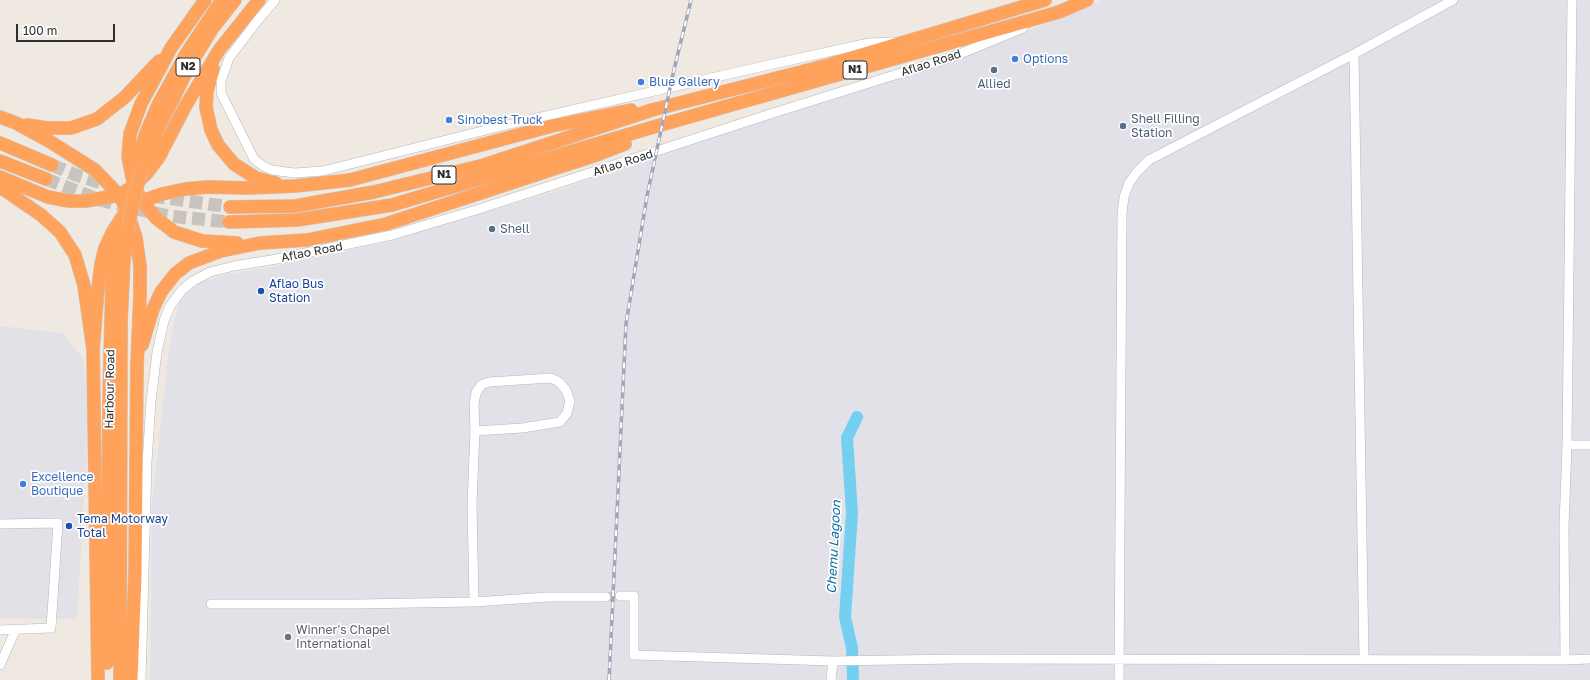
<!DOCTYPE html>
<style>
body{margin:0}
#map{position:relative;width:1590px;height:680px;overflow:hidden;background:#efe9e1;font-family:"Golos Text",sans-serif}
canvas{display:block}
.scale{position:absolute;left:16px;top:24px;width:99px;height:18px;box-sizing:border-box;border:2px solid #2e2e2e;border-top:0;padding-left:5px;font-size:12px;line-height:14px;white-space:nowrap;color:#2e2e2e;-webkit-text-stroke:3px #fff;paint-order:stroke}
</style>
<div id="map">
<canvas width="1590" height="680"></canvas>
<div class="scale">100 m</div>
</div>
<script>
const context = document.querySelector('canvas').getContext('2d');
context.lineJoin = 'round';
function fillPath(path, color) { context.fillStyle = color; context.fill(path, 'evenodd'); }
const poly = rows => new Path2D(rows.map(r => 'M' + r).join(''));
function stroke(path, color, width, dash) { context.strokeStyle = color; context.lineWidth = width; context.lineCap = dash ? 'butt' : 'round'; context.setLineDash(dash || []); context.stroke(path); }
function label(font, color, halo, rows, align = 'center') {
  context.font = font + ' "Golos Text",sans-serif'; context.lineWidth = 3.5; context.setLineDash([]); context.textBaseline = 'middle'; context.strokeStyle = halo; context.fillStyle = color; for (const [text, x, y, turn = 0] of rows) {
    context.save(); context.translate(x, y); context.rotate((+turn || 0) * Math.PI / 180); context.textAlign = isNaN(turn) ? turn : align; if (halo) context.strokeText(text, 0, 0); context.fillText(text, 0, 0); context.restore();
  }
}
fillPath(poly([
 [1102,0,1590,0,1590,680,150,680,152,504,168,356,175,318,180,301,188,292,201,281,229,274,266,268,386,242,556,191,687,144,938,64,1010,38],
 [0,326,62,333,83,358,89,406,77,619,0,618]
]), '#e3e1e8');
stroke(poly([
 [853,680,852,648,845,617,852,513,847,438,857,417]
]), '#75cff0', 12);
stroke(poly([
 [606,597,620,596]
]), '#c8c4bd', 9, [9, 4.5]);
stroke(poly([
 [52,165,76,175,114,187],
 [46,179,100,200,141,210,169,216,229,222],
 [152,196,230,207]
]), '#c8c4bd', 13, [13, 6]);
const minor = poly([
 [275,0,258,20,229,58,221,81,221,93,254,159,263,166,272,170,294,173,323,171,506,125,764,66,869,43,893,42],
 [1354,54,1364,659],
 [1567,445,1590,445],
 [0,524,58,523,51,628,0,630],
 [620,596,634,596,634,655,833,661,957,659,1565,660,1590,659],
 [474,602,472,504,475,431,474,404,476,393,481,385,489,382,551,378,559,382,566,390,570,401,567,413,560,422,522,428,475,431],
 [211,604,356,604,474,602,548,597,606,597],
 [1565,660,1564,526,1567,445,1572,0],
 [0,665,16,629],
 [141,680,147,462,151,401,157,352,164,321,170,306,182,290,193,281,210,272,234,266,277,259,392,235,476,210,767,115,952,57,1023,28],
 [831,680,833,661],
 [1119,680,1122,213,1124,197,1129,183,1137,172,1149,160,1354,54,1453,0]
]);
const highway = poly([
 [205,0,171,48,141,104,130,134,128,157,134,186,142,201,156,218,174,232,202,241,237,243],
 [213,69,207,91,206,107,211,130,218,145,234,164,256,178,276,183],
 [0,117,16,123,49,141,95,170,119,195,127,210,136,238,140,266,140,296,137,365,135,575,131,680],
 [27,125,47,128,71,128,97,119,125,97,159,61],
 [0,143,52,165],
 [0,161,46,179],
 [135,166,146,133,158,105,186,54,222,0],
 [143,168,159,127,190,65,212,29,235,0],
 [0,177,48,197,69,201,86,201,119,195,134,186,147,173,159,157,186,105,219,50,259,0],
 [0,187,41,215,60,232,75,255,84,285,93,349,98,680],
 [230,207,295,206,374,192,484,165,652,110,828,65,1045,0],
 [229,222,297,220,392,205,650,128,1059,12,1087,0],
 [142,345,153,309,161,292,175,274,189,263,221,251,260,243,307,240,386,224,599,154,625,144],
 [93,349,98,289,101,264,105,248,113,231,127,210,142,201,162,194,185,189,208,187,247,188,295,186,350,180,552,126,631,110],
 [107,663,109,402,112,285,115,253,120,228],
 [120,680,121,320,124,259,128,229]
]);
stroke(minor, '#b4b7c1', 10);
stroke(highway, '#c9c9c9', 14);
stroke(minor, '#fff', 9);
stroke(highway, '#ffa35c', 13);
const rail = poly([
 [609,680,626,324,647,196,673,74,691,0]
]);
stroke(rail, '#a3a6b8', 3.5);
stroke(rail, '#fff', 2, [6]);
const highwayBridge = poly([
 [128,229,135,194,143,168]
]);
stroke(highwayBridge, '#c9c9c9', 14, []);
stroke(highwayBridge, '#ffa35c', 13);
for (const [x, y, r, color] of [
 [1015,59,4,"#3f7fe0"],
 [994,70,4,"#5c6f8a"],
 [641,82,4,"#3f7fe0"],
 [449,120,4,"#3f7fe0"],
 [1123,126,4,"#5c6f8a"],
 [492,229,4,"#5c6f8a"],
 [261,291,4,"#1a4fb4"],
 [23,484,4,"#3f7fe0"],
 [69,526,4,"#1a4fb4"],
 [288,637,4,"#6b7280"]
]) { const dot = new Path2D(); dot.arc(x, y, r, 0, 2 * Math.PI); context.fillStyle = color; context.fill(dot); stroke(dot, '#fff', 1.5); }
for (const [x, y, w] of [
 [188,67,24],
 [855,70,24],
 [444,175,24]
]) { const box = new Path2D(); box.roundRect(x - w / 2, y - 9, w, 18, 3); context.fillStyle = '#fff'; context.fill(box); stroke(box, '#2e2e2e', 1); }
label('bold 11px', '#2e2e2e', null, [
 ["N2",188,67],
 ["N1",855,70],
 ["N1",444,175]
]);
label('12px', '#366cbe', '#fff', [
 ["Options",1023,59],
 ["Blue Gallery",649,82],
 ["Sinobest Truck",457,120],
 ["Excellence",31,477],
 ["Boutique",31,491]
], 'left');
label('12px', '#2e2e2e', '#fff', [
 ["Aflao Road",931,63,-18],
 ["Aflao Road",623,163,-18],
 ["Aflao Road",312,252,-11],
 ["Harbour Road",110,389,-89]
]);
label('12px', '#4e5e75', '#fff', [
 ["Allied",994,84,"center"],
 ["Shell Filling",1131,119],
 ["Station",1131,133],
 ["Shell",500,229]
], 'left');
label('12px', '#164399', '#fff', [
 ["Aflao Bus",269,284],
 ["Station",269,298],
 ["Tema Motorway",77,519],
 ["Total",77,533]
], 'left');
label('12px', '#5b616d', '#fff', [
 ["Winner's Chapel",296,630],
 ["International",296,644]
], 'left');
label('italic 13px', '#0d6fa3', '#fff', [
 ["Chemu Lagoon",834,547,-87]
]);
</script>
